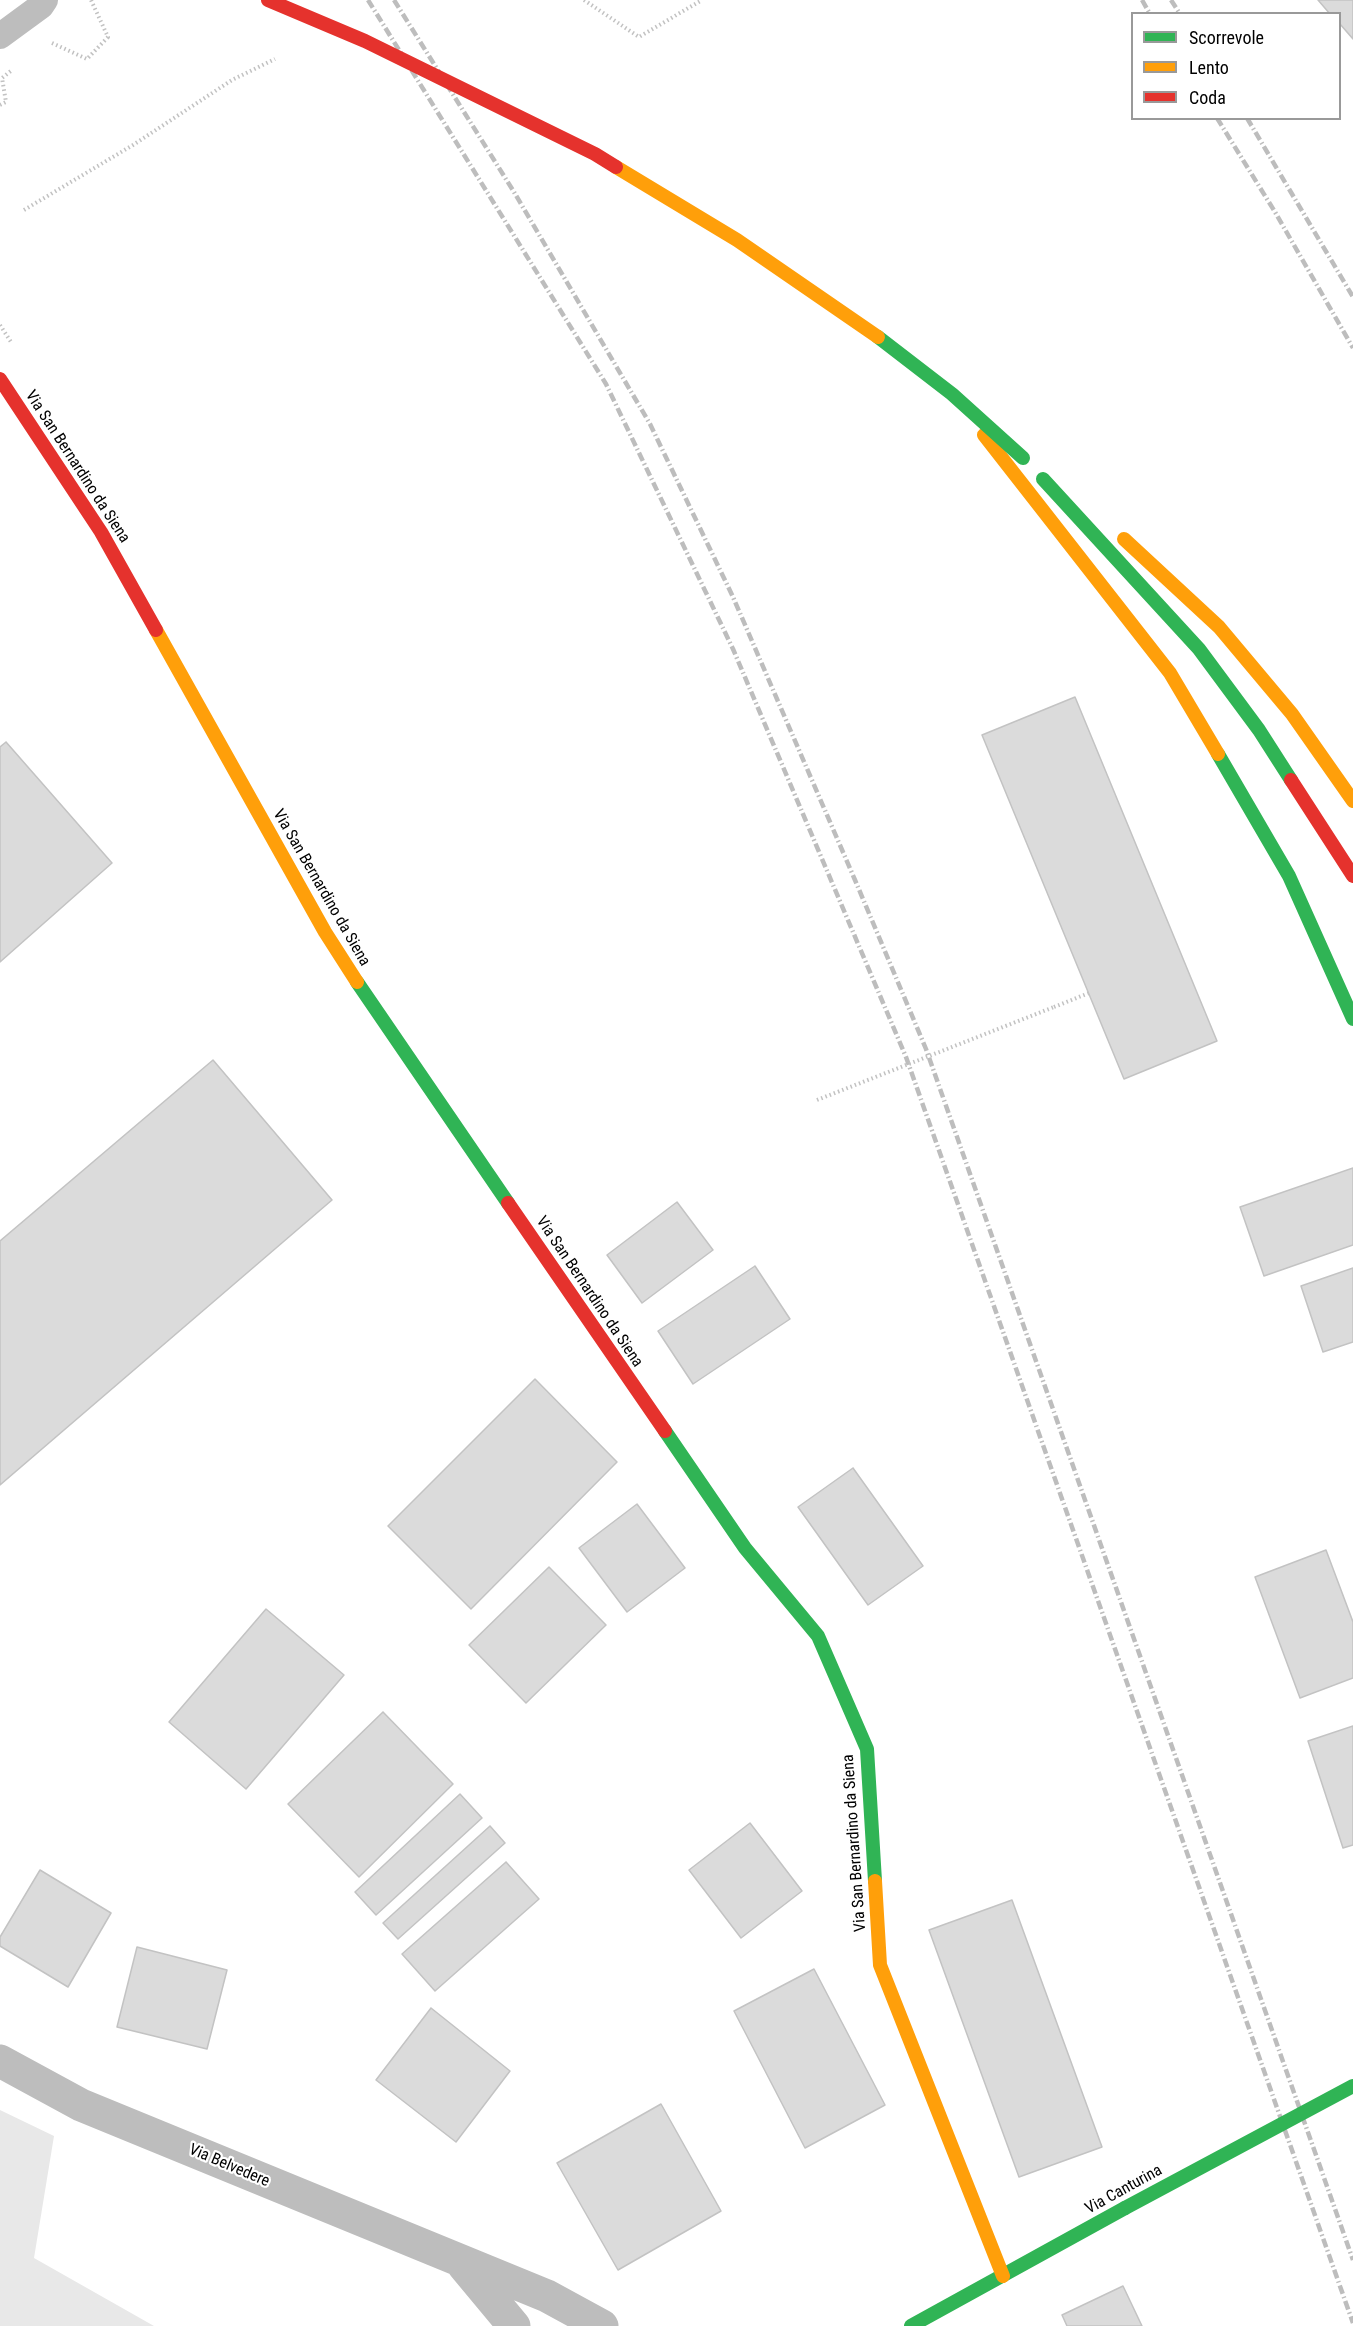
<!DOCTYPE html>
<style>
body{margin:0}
#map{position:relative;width:1353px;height:2326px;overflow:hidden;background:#fff;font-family:"Roboto Condensed",sans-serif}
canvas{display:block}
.legend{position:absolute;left:1131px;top:12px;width:210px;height:108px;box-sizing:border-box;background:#fff;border:2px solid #999;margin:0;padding:8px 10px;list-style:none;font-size:18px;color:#000}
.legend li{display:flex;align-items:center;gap:12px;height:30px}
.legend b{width:30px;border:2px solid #999}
</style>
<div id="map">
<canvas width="1353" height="2326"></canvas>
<ul class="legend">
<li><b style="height:8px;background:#30b455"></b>Scorrevole</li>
<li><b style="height:8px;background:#ff9f0a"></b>Lento</li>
<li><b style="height:8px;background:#e5322d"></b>Coda</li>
</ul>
</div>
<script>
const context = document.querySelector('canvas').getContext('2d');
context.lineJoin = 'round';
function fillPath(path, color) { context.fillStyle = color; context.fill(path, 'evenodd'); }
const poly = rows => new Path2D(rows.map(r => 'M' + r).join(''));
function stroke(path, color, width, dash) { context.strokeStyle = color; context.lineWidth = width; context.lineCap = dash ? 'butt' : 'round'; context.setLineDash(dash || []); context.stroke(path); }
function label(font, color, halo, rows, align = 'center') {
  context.font = font + ' "Roboto Condensed",sans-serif'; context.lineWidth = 4.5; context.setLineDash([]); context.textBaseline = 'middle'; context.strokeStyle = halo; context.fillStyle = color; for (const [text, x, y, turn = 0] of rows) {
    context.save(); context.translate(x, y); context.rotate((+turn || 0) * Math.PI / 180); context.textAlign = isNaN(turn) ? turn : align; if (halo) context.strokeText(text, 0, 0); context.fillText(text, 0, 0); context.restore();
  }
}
fillPath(poly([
 [0,2110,54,2136,34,2258,154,2326,0,2326]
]), '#e8e8e8');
const building = poly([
 [1318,0,1353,0,1353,39,1340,24,1340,14,1330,14,1318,0],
 [1075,697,1217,1041,1124,1079,982,735,1075,697],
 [6,742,112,863,0,962,0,747,6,742],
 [213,1060,332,1200,0,1485,0,1241,213,1060],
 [1353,1168,1353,1245,1264,1276,1240,1207,1353,1168],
 [677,1202,713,1250,642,1303,607,1255,677,1202],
 [755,1266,790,1319,693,1384,658,1331,755,1266],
 [1353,1268,1353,1342,1323,1352,1301,1286,1353,1268],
 [535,1379,617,1462,471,1609,388,1526,535,1379],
 [853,1468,923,1566,868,1605,798,1507,853,1468],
 [637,1504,685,1568,627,1612,579,1548,637,1504],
 [1326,1550,1353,1622,1353,1678,1300,1698,1255,1577,1326,1550],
 [549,1567,606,1625,526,1703,469,1645,549,1567],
 [266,1609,344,1675,246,1789,169,1722,266,1609],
 [383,1712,453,1784,359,1877,288,1804,383,1712],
 [1353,1726,1353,1845,1343,1848,1308,1741,1353,1726],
 [460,1794,482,1818,376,1915,355,1892,460,1794],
 [750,1823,802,1891,741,1938,689,1870,750,1823],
 [490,1826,505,1843,398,1939,383,1923,490,1826],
 [506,1862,539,1899,435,1991,402,1954,506,1862],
 [40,1870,111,1913,68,1987,0,1946,0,1937,40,1870],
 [1012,1900,1102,2147,1019,2177,929,1930,1012,1900],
 [137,1947,227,1970,207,2049,117,2027,137,1947],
 [814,1969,885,2105,805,2148,734,2011,814,1969],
 [431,2008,510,2071,456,2142,376,2080,431,2008],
 [661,2104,721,2211,618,2270,557,2163,661,2104],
 [1123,2286,1142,2326,1067,2326,1062,2315,1123,2286]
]);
fillPath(building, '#dbdbdb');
stroke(building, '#c3c3c3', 1.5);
stroke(poly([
 [584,0,639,37,702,0],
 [52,43,87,59,108,37,91,0],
 [0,105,6,102,2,78,12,70],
 [24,210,133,145,232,80,275,59],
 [0,325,11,342],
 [1054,1007,1089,993]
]), '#c2c2c2', 4, [1.5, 3]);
stroke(poly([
 [0,36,41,6,45,0]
]), '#bdbdbd', 26);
stroke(poly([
 [0,2061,81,2105,547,2296,602,2326],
 [464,2266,514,2326]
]), '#bdbdbd', 33);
stroke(poly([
 [1043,479,1199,649,1259,730,1291,780],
 [1218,754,1289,876,1353,1019],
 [357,982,508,1203],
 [665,1431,745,1548,818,1636,867,1749,875,1881],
 [911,2326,1125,2208]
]), '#30b455', 14);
stroke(poly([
 [984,435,1170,673,1218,754],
 [1124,539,1219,627,1292,714,1353,801],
 [156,630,325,932,357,982],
 [875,1881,880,1965,1003,2276]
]), '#ff9f0a', 14);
stroke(poly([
 [0,379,101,532,156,630],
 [1291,780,1353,876],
 [508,1203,665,1431]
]), '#e5322d', 14);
stroke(poly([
 [368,0,606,384,733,649,906,1057,1353,2323],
 [394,0,514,192,650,424,733,597,855,880,926,1049,1353,2260],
 [1142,0,1150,14],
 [1171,0,1180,14],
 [1217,118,1275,212,1353,348],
 [1247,118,1353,297]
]), '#bdbdbd', 4.5, [9, 3, 1.5, 3]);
stroke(poly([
 [817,1100,1054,1007]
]), '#c2c2c2', 4, [1.5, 3]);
stroke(poly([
 [878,337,952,394,1023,458],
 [1125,2208,1353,2086]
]), '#30b455', 14);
stroke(poly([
 [616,167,737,240,878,337]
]), '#ff9f0a', 14);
stroke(poly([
 [268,0,365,41,595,154,616,167]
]), '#e5322d', 14);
label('16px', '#000', '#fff', [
 ["Via San Bernardino da Siena",77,467,57],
 ["Via San Bernardino da Siena",321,888,60],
 ["Via San Bernardino da Siena",589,1292,56],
 ["Via San Bernardino da Siena",855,1843,-94],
 ["Via Belvedere",229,2166,23],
 ["Via Canturina",1124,2190,-29]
]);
</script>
